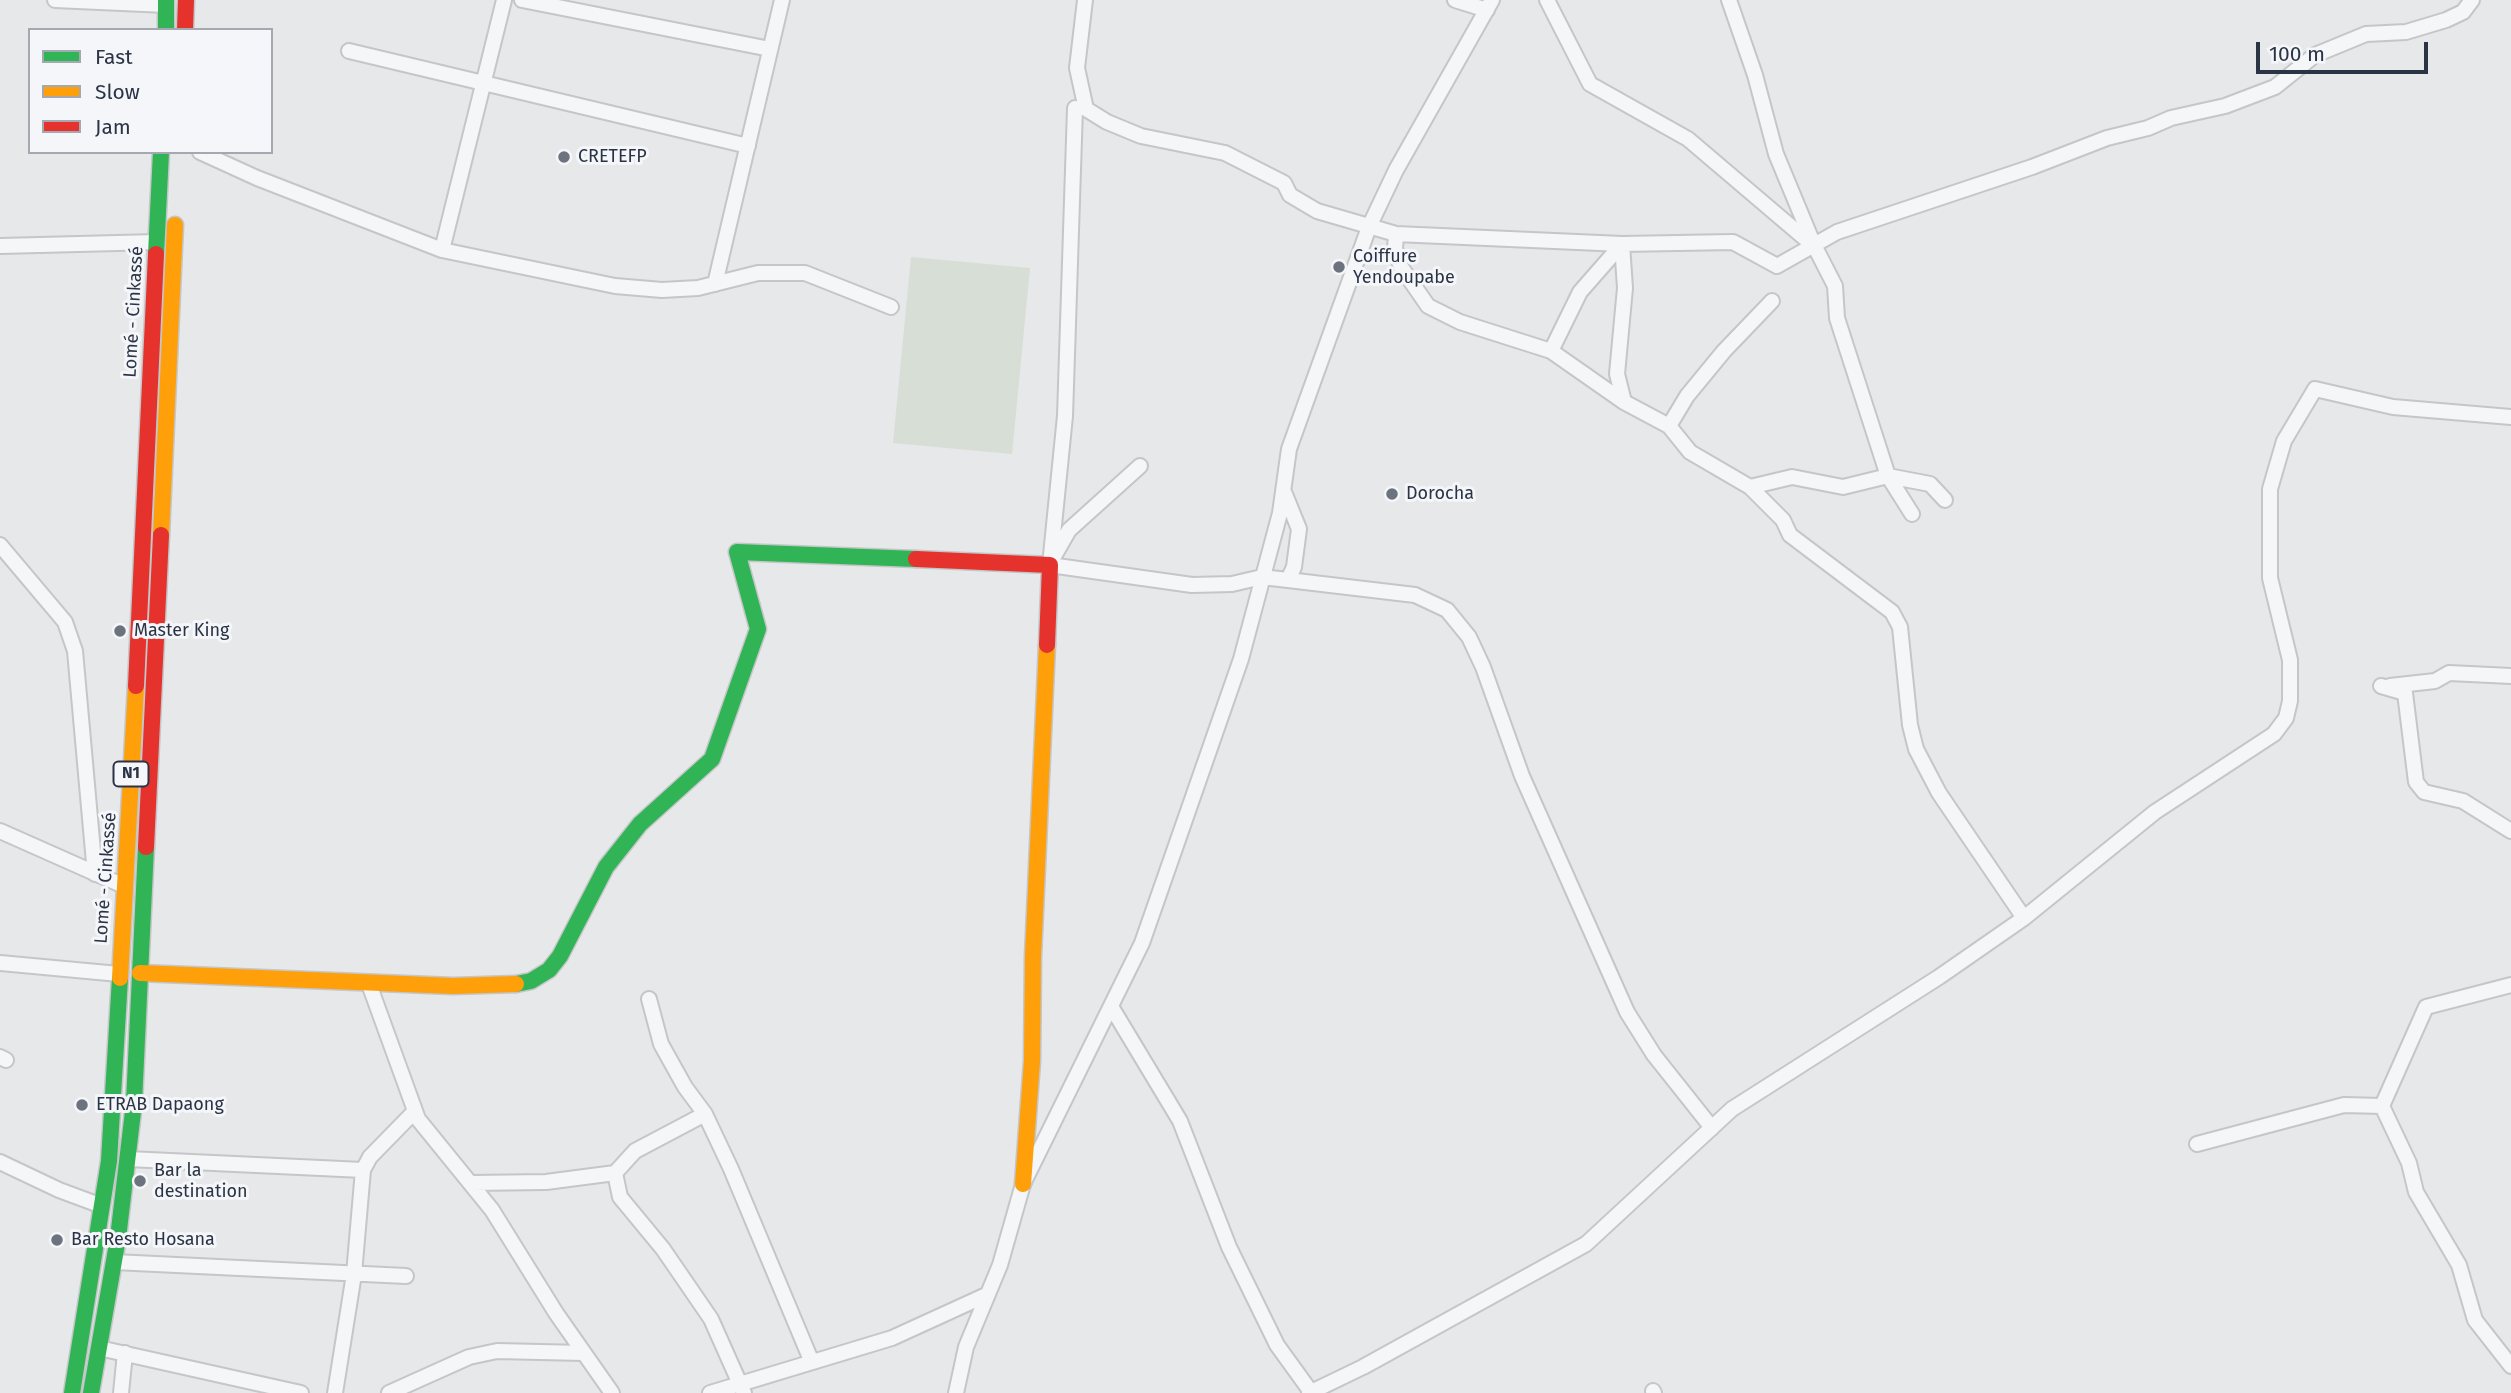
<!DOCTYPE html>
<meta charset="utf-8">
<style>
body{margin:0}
#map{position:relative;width:2511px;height:1393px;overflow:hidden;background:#e6e8ea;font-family:"Fira Sans",sans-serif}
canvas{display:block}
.legend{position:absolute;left:28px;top:28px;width:245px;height:126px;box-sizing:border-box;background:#f4f6f9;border:2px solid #a4a8b1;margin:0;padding:9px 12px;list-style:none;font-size:21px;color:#2b3445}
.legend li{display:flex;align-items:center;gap:14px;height:35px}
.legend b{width:35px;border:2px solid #a4a8b1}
.scale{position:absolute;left:2256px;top:42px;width:172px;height:32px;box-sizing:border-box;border:4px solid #2b3445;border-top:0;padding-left:9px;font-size:21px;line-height:24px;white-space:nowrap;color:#2b3445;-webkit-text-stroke:5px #f4f6f9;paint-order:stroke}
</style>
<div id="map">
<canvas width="2511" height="1393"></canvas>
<ul class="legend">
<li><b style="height:9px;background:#30b455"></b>Fast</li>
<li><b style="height:9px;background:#ff9f0a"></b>Slow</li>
<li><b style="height:9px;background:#e5322d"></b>Jam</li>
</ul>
<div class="scale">100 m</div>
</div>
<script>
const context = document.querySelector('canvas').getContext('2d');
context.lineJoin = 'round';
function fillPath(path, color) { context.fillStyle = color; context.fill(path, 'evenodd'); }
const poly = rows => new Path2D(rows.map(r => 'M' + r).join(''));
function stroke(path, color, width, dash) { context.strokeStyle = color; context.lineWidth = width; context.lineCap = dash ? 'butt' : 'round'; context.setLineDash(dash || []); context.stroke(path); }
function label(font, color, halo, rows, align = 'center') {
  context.font = font + ' "Fira Sans",sans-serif'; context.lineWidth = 6; context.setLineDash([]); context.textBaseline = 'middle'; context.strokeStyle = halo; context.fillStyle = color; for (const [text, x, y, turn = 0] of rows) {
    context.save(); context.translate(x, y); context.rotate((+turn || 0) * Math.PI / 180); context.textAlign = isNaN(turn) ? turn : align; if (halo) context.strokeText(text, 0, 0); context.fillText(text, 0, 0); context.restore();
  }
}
fillPath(poly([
 [911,257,1030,268,1012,454,893,443]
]), '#d6ded6');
const street = poly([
 [55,0,166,5],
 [522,0,770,49],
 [1085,0,1077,68,1086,109,1107,122,1141,136,1225,153,1284,183,1290,195,1317,211,1396,234,1622,244,1733,242,1777,266,1837,232,2032,167,2107,138,2148,128,2171,118,2225,106,2275,87,2315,55,2366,34,2406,32,2446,20,2463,12,2472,0],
 [1455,0,1487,10],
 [1547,0,1590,84,1688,139,1815,247,1835,286,1837,318,1888,476,1912,514],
 [1729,0,1755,75,1776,154,1813,243],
 [349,51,748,146],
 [1075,108,1065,416,1050,565,1192,585,1232,584,1262,577,1288,580],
 [200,152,257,178,442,250,615,286,662,290,698,288,758,273,805,273,891,307],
 [1396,234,1395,249,1401,267,1428,306,1460,322,1551,351,1624,402,1669,426,1690,452,1750,487,1783,520,1790,535,1892,612,1900,627,1910,725,1916,749,1939,793,2024,918],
 [1622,244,1625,288,1617,374,1624,402],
 [0,246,157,242],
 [442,250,504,0],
 [715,284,782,0],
 [1551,351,1580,292,1622,244],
 [1669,426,1687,396,1724,351,1772,301],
 [1750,487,1792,477,1843,487,1888,476,1930,484,1945,500],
 [1284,492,1299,529,1294,567,1288,580,1415,595,1447,610,1469,637,1483,667,1522,776,1627,1012,1654,1055,1712,1128],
 [0,545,65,622,75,651,95,874],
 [1053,558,1069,530,1140,466],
 [2381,686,2405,693,2416,782,2424,792,2463,801,2511,831],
 [2390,686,2435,681,2449,673,2511,676],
 [0,831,124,886],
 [0,963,119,974],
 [369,984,418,1119,492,1210,556,1313,612,1393],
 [649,999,661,1044,685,1087,705,1114,731,1169,811,1360],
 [1112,1008,1180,1121,1229,1247,1277,1345,1311,1392],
 [0,1057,6,1060],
 [2382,1106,2426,1007,2511,985],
 [2197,1144,2344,1105,2382,1106,2409,1163,2416,1192,2459,1265,2475,1320,2511,1366],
 [128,1159,363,1170,370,1157,415,1111],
 [0,1162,59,1190,102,1206],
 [615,1173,620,1197,663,1249,711,1319,744,1393],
 [471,1183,546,1182,615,1173,635,1151,705,1114],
 [114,1262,406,1276],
 [99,1348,301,1393],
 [1653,1391,1654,1393],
 [121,1393,125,1353],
 [335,1393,354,1274,363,1170],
 [389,1393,469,1357,497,1351,583,1353],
 [710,1393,892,1338,984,1296],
 [956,1393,966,1347,1000,1265,1023,1184,1142,943,1241,659,1280,513,1289,449,1369,227,1396,170,1492,0],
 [1309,1393,1363,1367,1586,1244,1732,1109,1939,977,2024,918,2155,812,2274,734,2286,718,2290,701,2290,660,2270,578,2270,489,2284,441,2315,389,2393,407,2511,417]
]);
const fast = poly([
 [166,0,166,30],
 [156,254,161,152],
 [516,984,531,981,549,970,560,956,606,867,640,824,712,759,758,629,737,552,916,559],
 [72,1393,109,1161,120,978],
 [91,1393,118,1238,134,1103,146,847]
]);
const slow = poly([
 [161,535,175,225],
 [140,973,453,986,516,984],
 [120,978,136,686],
 [1023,1184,1032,1061,1033,956,1047,645]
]);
const jam = poly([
 [185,30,186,0],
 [916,559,1050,565,1047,645],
 [136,686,156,254],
 [146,847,161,535]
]);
stroke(street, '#c4c6c8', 18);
stroke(fast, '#c4c6c8', 19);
stroke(slow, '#c4c6c8', 19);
stroke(jam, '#c4c6c8', 19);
stroke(street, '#f5f6f7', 14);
stroke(fast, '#30b455', 16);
stroke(slow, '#ff9f0a', 16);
stroke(jam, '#e5322d', 16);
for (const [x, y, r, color] of [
 [564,157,7,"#6c737f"],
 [1339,267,7,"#6c737f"],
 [1392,494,7,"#6c737f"],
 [120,631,7,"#6c737f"],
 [82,1105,7,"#6c737f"],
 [140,1181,7,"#6c737f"],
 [57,1240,7,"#6c737f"]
]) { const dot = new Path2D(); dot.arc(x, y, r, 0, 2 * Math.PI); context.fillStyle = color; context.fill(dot); stroke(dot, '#f4f6f9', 2.5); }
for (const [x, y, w] of [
 [131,774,35]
]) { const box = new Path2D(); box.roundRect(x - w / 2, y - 12.5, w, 25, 5); context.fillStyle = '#f4f6f9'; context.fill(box); stroke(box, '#2b3445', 2); }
label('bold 16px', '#2b3445', null, [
 ["N1",131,774]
]);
label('18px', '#2b3445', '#f4f6f9', [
 ["CRETEFP",578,157],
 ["Coiffure",1353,257],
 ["Yendoupabe",1353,278],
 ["Dorocha",1406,494],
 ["Master King",134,631],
 ["ETRAB Dapaong",96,1105],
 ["Bar la",154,1171],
 ["destination",154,1192],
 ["Bar Resto Hosana",71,1240]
], 'left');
label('18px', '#2b3445', '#f4f6f9', [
 ["Lomé - Cinkassé",134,312,-87],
 ["Lomé - Cinkassé",106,878,-86]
]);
</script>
